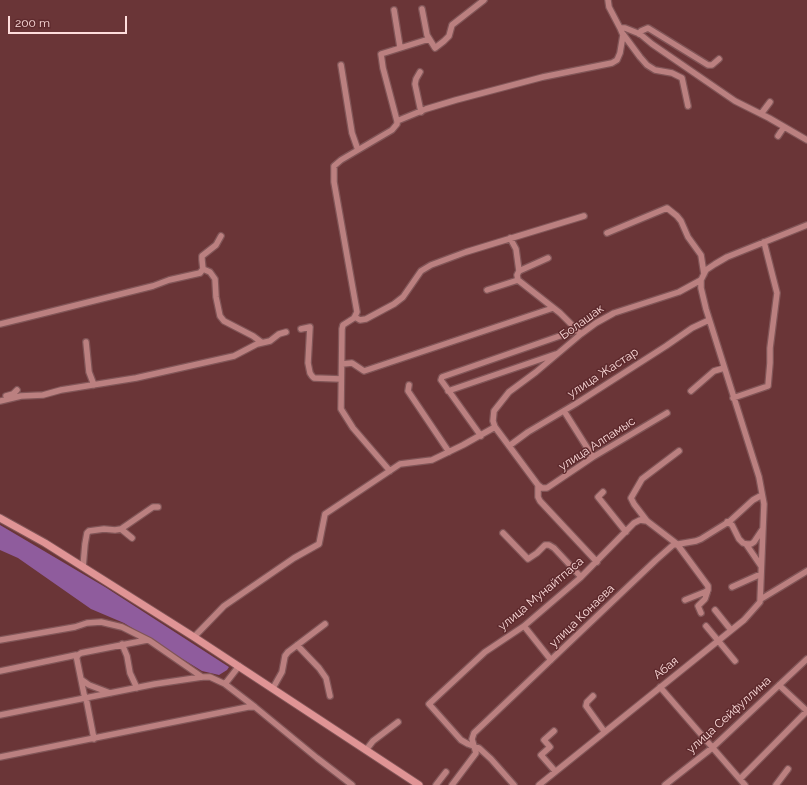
<!DOCTYPE html>
<meta charset="utf-8">
<style>
body{margin:0}
#map{position:relative;width:807px;height:785px;overflow:hidden;background:#6a3537;font-family:Raleway,sans-serif}
canvas{display:block}
.scale{position:absolute;left:8px;top:16px;width:119px;height:18px;box-sizing:border-box;border:2px solid #fedddc;border-top:0;padding-left:5px;font-size:12px;line-height:14px;white-space:nowrap;color:#fedddc;-webkit-text-stroke:3px #5e2a2d;paint-order:stroke}
</style>
<div id="map">
<canvas width="807" height="785"></canvas>
<div class="scale">200 m</div>
</div>
<script>
const context = document.querySelector('canvas').getContext('2d');
context.lineJoin = 'round';
function fillPath(path, color) { context.fillStyle = color; context.fill(path, 'evenodd'); }
const poly = rows => new Path2D(rows.map(r => 'M' + r).join(''));
function stroke(path, color, width, dash) { context.strokeStyle = color; context.lineWidth = width; context.lineCap = dash ? 'butt' : 'round'; context.setLineDash(dash || []); context.stroke(path); }
function label(font, color, halo, rows, align = 'center') {
  context.font = font + ' Raleway,sans-serif'; context.lineWidth = 3; context.setLineDash([]); context.textBaseline = 'middle'; context.strokeStyle = halo; context.fillStyle = color; for (const [text, x, y, turn = 0] of rows) {
    context.save(); context.translate(x, y); context.rotate((+turn || 0) * Math.PI / 180); context.textAlign = isNaN(turn) ? turn : align; if (halo) context.strokeText(text, 0, 0); context.fillText(text, 0, 0); context.restore();
  }
}
fillPath(poly([
 [0,525,105,587,229,667,227,670,219,675,202,671,124,623,91,609,18,558,0,550]
]), '#8f5c9d');
const minor = poly([
 [608,0,609,7,620,28,625,28,640,34,652,44,735,101,769,118,807,140],
 [422,9,427,35,435,48,444,41,449,36,452,25,484,0],
 [394,10,400,47],
 [623,34,640,57,647,65,655,70,672,73,682,78,688,106],
 [639,34,641,31,648,28,708,65,712,65,719,59],
 [341,65,352,133,358,150],
 [420,72,416,79,415,84,421,112],
 [761,114,770,102],
 [397,121,426,109,456,100,543,77,612,63,617,60,620,53,623,35,620,28],
 [778,136,784,127],
 [607,233,667,208,677,216,681,221,688,237,701,255,704,274],
 [510,238,516,249,519,271],
 [203,269,210,272,215,279,216,297,220,316,224,321,253,336,261,342],
 [518,280,517,275,519,271,548,258],
 [487,290,518,280,560,313,579,332],
 [355,317,360,320,366,319,394,304,403,297,421,271,431,265,466,252,584,216],
 [0,324,49,312,153,286,169,280,200,273,203,269,202,260,202,256,216,245,221,236],
 [301,329,310,327,308,363,310,373,312,376,314,378,341,379],
 [86,342,89,372,94,385],
 [342,364,352,363,364,371,553,308],
 [409,385,408,391,449,452],
 [448,391,556,354],
 [691,391,714,371,724,368],
 [6,396,13,394,17,390],
 [733,398,768,386,770,363,770,348,777,293,764,242],
 [0,401,21,396,43,395,61,390,136,378,234,356,257,344,270,341,279,334,286,332],
 [564,411,593,457],
 [481,436,441,380,442,377,577,330],
 [509,446,528,432,577,403,666,346,692,328,709,320],
 [679,451,642,479,631,498,634,504,647,521,677,544,708,586,708,590,705,592,685,600],
 [390,471,353,428,341,409,342,329,343,325,354,318,357,312,334,182,334,166,341,160,392,130,397,124,397,121,383,68,381,54,429,39],
 [538,485,542,488,547,488,593,457,667,413],
 [603,492,598,497,626,532],
 [727,522,732,525,739,539,743,543,746,544,751,544,754,542,762,530],
 [121,529,132,538],
 [503,533,528,559,537,553,545,545,549,545,554,548,581,577],
 [746,544,761,566],
 [597,562,540,501,538,497,538,485,495,427,493,421,494,411,509,392,536,372,581,334,596,323,614,313,679,292,701,280],
 [83,567,85,544,87,533,89,531,104,529,115,530,121,529,153,507,158,507],
 [732,587,761,574],
 [761,599,807,571],
 [715,610,731,630],
 [701,613,698,606,705,599,708,590],
 [524,626,551,660],
 [706,626,735,661],
 [194,637,224,606,294,558,319,544,325,514,400,464,432,460,463,445,495,427],
 [0,640,75,627,87,623,101,622,122,627,150,641,202,677],
 [122,644,127,656,130,673,137,688],
 [297,645,319,668,326,678,330,696],
 [77,657,78,655,81,653,147,640],
 [0,671,76,655,85,699],
 [82,680,89,685,110,693],
 [225,684,239,666],
 [779,685,807,711],
 [660,687,745,785],
 [273,688,282,672,285,656,288,652,325,624],
 [593,696,587,702,586,706,604,731],
 [86,698,94,739],
 [0,715,155,684,202,677,210,677,225,684,255,707],
 [554,731,544,740,550,747,541,755,555,771],
 [366,750,373,741,398,722],
 [0,757,248,707,255,707,317,758,352,785],
 [740,779,807,711],
 [436,785,446,772],
 [452,785,476,753,472,739,474,733,656,560,673,545,696,541,701,539,730,521,753,500,762,495],
 [514,785,491,759,479,748,468,744,461,740,429,704,485,652,524,626,580,578,634,523,640,520,647,521],
 [539,785,744,620,760,602,764,504,759,477,706,309,701,288,701,280,706,270,715,264,727,257,807,225],
 [665,785,712,748,807,659],
 [776,785,788,769]
]);
const major = poly([
 [0,518,45,543,194,637,419,785]
]);
stroke(minor, '#815557', 8);
stroke(major, '#815557', 9);
stroke(minor, '#bb8080', 5.5);
stroke(major, '#e09495', 7);
label('12px', '#fedddc', '#5e2a2d', [
 ["Болашак",582,322,-36],
 ["улица Жастар",603,373,-33],
 ["улица Алпамыс",597,444,-33],
 ["улица Мунайтпаса",541,594,-40],
 ["улица Конаева",582,616,-44],
 ["Абая",666,668,-39],
 ["улица Сейфуллина",729,715,-42]
]);
</script>
